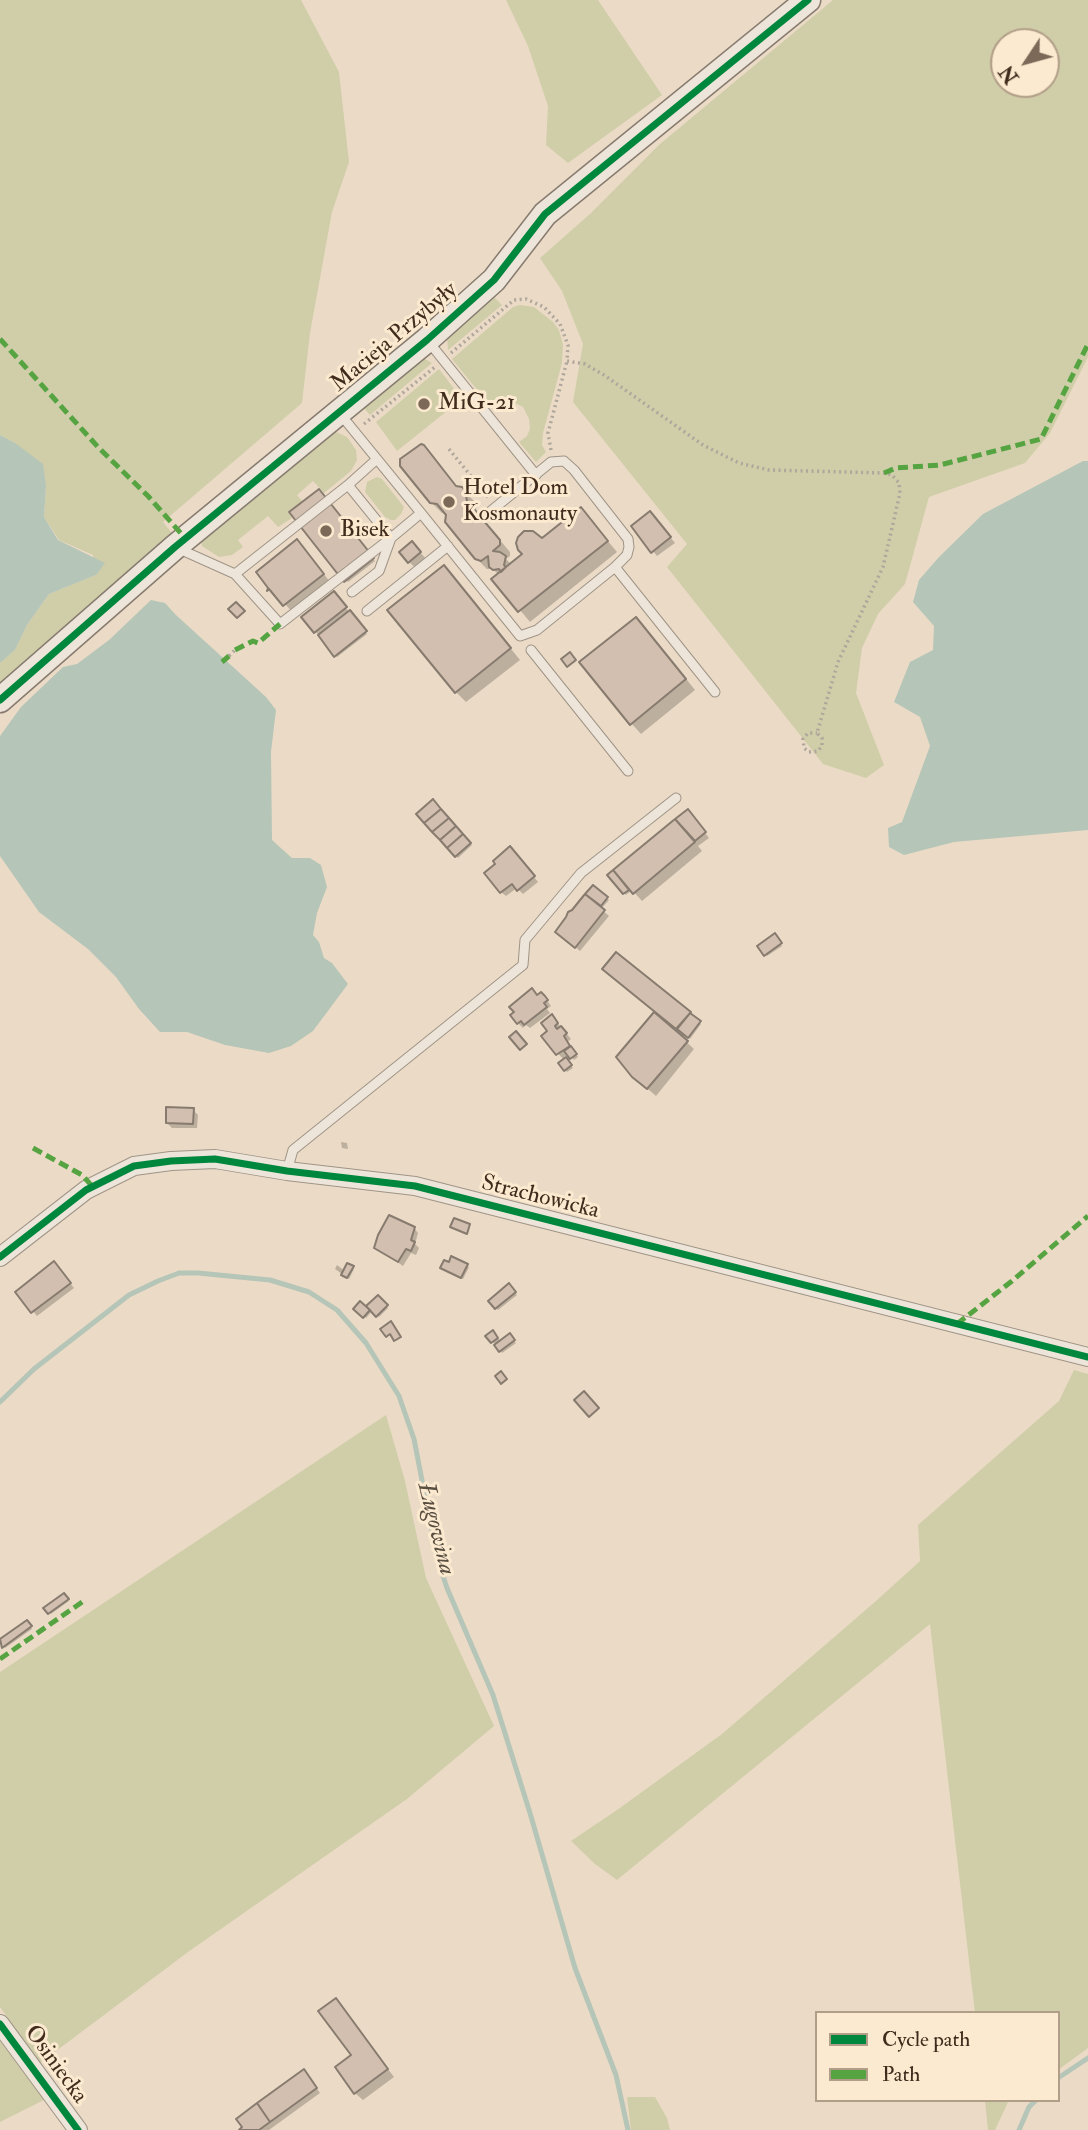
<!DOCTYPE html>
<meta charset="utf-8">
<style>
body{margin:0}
#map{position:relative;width:1088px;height:2130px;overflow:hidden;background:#ebdbc6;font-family:"IM FELL Double Pica",serif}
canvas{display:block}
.legend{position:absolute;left:815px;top:2011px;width:245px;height:91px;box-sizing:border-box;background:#fcead0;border:2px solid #b19e88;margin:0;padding:9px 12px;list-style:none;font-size:21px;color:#412b1c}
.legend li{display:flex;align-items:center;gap:14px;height:35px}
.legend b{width:35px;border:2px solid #b19e88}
.north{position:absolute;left:990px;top:28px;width:70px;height:70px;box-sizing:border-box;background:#fcead0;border:2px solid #b19e88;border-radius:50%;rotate:234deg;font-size:19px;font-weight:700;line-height:28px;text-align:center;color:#412b1c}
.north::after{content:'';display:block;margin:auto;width:24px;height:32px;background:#7c6958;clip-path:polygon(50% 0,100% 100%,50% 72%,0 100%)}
</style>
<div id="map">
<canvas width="1088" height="2130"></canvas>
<ul class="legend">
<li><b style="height:9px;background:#00873e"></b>Cycle path</li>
<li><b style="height:9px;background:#55a441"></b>Path</li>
</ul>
<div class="north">N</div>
</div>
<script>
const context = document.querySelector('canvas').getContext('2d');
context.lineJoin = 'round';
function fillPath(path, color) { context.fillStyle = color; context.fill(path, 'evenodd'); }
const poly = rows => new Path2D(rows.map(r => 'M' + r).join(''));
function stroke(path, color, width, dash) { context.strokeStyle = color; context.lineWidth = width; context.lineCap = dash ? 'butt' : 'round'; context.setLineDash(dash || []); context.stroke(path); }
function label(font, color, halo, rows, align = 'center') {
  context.font = font + ' "IM FELL Double Pica",serif'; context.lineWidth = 6; context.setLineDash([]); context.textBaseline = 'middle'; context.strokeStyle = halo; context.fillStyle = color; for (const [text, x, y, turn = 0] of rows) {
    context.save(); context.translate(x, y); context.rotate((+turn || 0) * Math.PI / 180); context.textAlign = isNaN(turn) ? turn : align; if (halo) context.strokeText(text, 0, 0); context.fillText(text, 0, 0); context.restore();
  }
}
fillPath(poly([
 [0,0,301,0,339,72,349,162,332,212,310,333,302,403,163,522,175,537,0,683,0,663,15,650,27,625,49,594,96,575,93,555,59,540,44,517,46,486,15,443,0,435],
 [506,0,598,0,662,95,568,163,546,145,548,106,528,46],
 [833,0,1088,0,1088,357,1050,433,1025,463,929,497,905,584,878,614,862,648,856,693,884,765,866,778,823,764,667,567,687,544,573,402,583,344,562,291,540,258,590,214,660,144],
 [1004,42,1046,42,1046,84,1004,84],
 [494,297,502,305,448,350,447,336],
 [520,305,534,307,553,322,559,330,563,345,562,363,543,433,542,445,546,452,536,462,519,442,527,436,530,429,529,419,523,407,511,401,502,400,492,408,452,359,513,307],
 [418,359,425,359,432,363,370,415,362,406],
 [439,369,462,399,397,451,376,422],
 [334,431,347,437,356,450,357,460,351,471,324,493,313,481,297,495,302,501,288,512,292,518,278,527,268,516,238,540,243,547,232,555,219,557,202,546,201,540],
 [377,477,382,479,404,507,401,514,395,520,391,520,385,517,365,492,367,482],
 [1074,1370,1088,1374,1088,2048,1058,2070,1058,2013,975,2013,930,1624,617,1880,595,1864,571,1841,617,1810,722,1734,876,1601,920,1561,918,1525,1059,1401],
 [386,1415,405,1481,426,1578,494,1726,407,1799,188,1952,40,2063,0,2007,0,1672],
 [0,2040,46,2099,0,2122],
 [627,2097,655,2097,667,2118,670,2130,631,2130],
 [985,2100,1009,2100,995,2130,988,2130]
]), '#d0cda9');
fillPath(poly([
 [0,435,15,443,43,464,46,486,44,517,58,540,105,563,96,575,49,594,27,625,15,650,0,663],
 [1083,461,1088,461,1088,830,954,842,904,855,889,847,888,828,902,822,930,746,920,717,894,702,910,662,933,650,934,626,913,602,919,580,939,557,983,514],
 [151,600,165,603,176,615,266,697,276,710,271,752,272,840,292,858,310,858,321,865,327,887,317,913,313,935,319,942,324,958,332,963,348,984,313,1031,291,1046,269,1053,225,1045,187,1032,160,1032,139,1009,116,977,88,949,39,912,0,856,0,736,21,707,63,667,77,664,109,640]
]), '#b5c5b7');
fillPath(poly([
 [457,488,462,489,475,502,477,513,510,552,510,556,506,559,512,565,581,509,617,552,530,622,494,579,499,575,493,569,487,569,476,558,447,513,442,513,431,502],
 [319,491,375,561,348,582,292,512],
 [655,518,675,543,657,556,633,527],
 [305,549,330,582,292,612,259,573],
 [419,551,427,560,417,569,409,562],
 [454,578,520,660,466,702,456,692],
 [338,598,367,634,337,657,304,618],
 [646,629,695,690,641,734,631,723],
 [433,802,472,845,458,858,418,814],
 [692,816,709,838,698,846,702,851,642,901,632,890,626,895,610,875,676,820],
 [515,853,538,882,523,894,517,888,506,896,501,892],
 [593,887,609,900,601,909,609,916,580,951,562,936,573,912],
 [777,938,782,946,767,956,759,947],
 [538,997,546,999,551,1006,547,1009,550,1013,530,1028,526,1025,523,1028,518,1023],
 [656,1012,689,1013,701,1024,690,1039,685,1035,682,1038,694,1049,656,1096,642,1084,619,1057],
 [556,1021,571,1039,567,1042,578,1057,574,1060,569,1054,564,1057,573,1068,567,1072,560,1063,564,1060,543,1037],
 [193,1110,198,1115,197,1128,172,1128,167,1123],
 [341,1142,347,1143,348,1149,342,1148],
 [414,1228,418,1233,415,1244,419,1248,416,1255,411,1253,403,1266,376,1247],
 [337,1265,345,1271,353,1268,354,1269,349,1279,335,1269],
 [467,1266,469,1267,463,1279,444,1269],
 [58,1268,74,1288,37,1316,33,1311],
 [509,1286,517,1295,498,1310,490,1301],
 [378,1297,388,1308,379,1317,373,1310,366,1318,356,1309,366,1309],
 [493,1332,501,1342,509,1336,516,1343,502,1353,488,1336],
 [64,1595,69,1601,51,1614,46,1608],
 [27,1622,32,1629,5,1648,0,1641],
 [336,2000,394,2077,363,2100,355,2093,354,2056],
 [308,2076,320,2093,269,2130,242,2130]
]), '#0003');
stroke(poly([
 [0,1402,34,1369,129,1295,158,1281,179,1273,198,1273,270,1280,309,1292,337,1310,366,1343,399,1396,414,1439,437,1558,447,1588,493,1695,530,1813,575,1968,616,2075,628,2130],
 [1058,2078,1088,2058],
 [1019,2130,1029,2107,1036,2100]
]), '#b5c5b7', 5);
const building = poly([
 [421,444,424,445,456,486,462,487,465,490,467,501,500,540,500,545,493,551,500,552,506,556,504,565,506,567,501,572,499,569,493,570,489,567,488,556,481,561,475,559,445,522,446,515,437,504,430,503,400,466,400,459,421,444],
 [319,489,374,558,344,582,289,512,319,489],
 [581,507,608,541,518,612,491,579,522,554,518,550,516,543,518,537,524,531,533,531,542,538,581,507],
 [650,511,671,537,651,553,631,526,650,511],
 [297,539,324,574,283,606,269,589,267,591,268,588,256,572,297,539],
 [412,541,421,552,408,563,399,552,412,541],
 [444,565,511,648,455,693,387,610,444,565],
 [334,591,347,607,314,633,301,617,334,591],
 [236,602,245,611,237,618,228,609,236,602],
 [350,610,367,631,334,657,318,635,350,610],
 [636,617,686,679,630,725,579,662,636,617],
 [570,652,576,660,567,667,561,659,570,652],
 [433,799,441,809,424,823,416,814,433,799],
 [441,809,449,818,432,832,424,823,441,809],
 [688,809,706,832,695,841,675,819,688,809],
 [449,818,456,826,440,840,432,832,449,818],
 [675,819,695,842,633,894,613,870,675,819],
 [456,826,463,834,447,848,440,840,456,826],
 [463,834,471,843,455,857,447,848,463,834],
 [510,846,535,876,517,891,512,884,500,893,484,873,495,864,493,861,510,846],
 [613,870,629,890,623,894,607,875,613,870],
 [593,885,608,897,601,906,585,894,593,885],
 [585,894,605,910,575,948,555,932,566,917,568,912,572,910,585,894],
 [775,933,782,943,764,956,757,946,775,933],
 [616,952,691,1012,676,1029,602,969,616,952],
 [532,988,537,995,541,992,545,996,548,1000,544,1003,547,1007,524,1025,521,1021,517,1024,510,1015,514,1012,509,1007,532,988],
 [654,1012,688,1041,647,1089,632,1077,616,1057,654,1012],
 [690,1013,701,1021,688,1038,677,1029,690,1013],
 [552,1014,558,1023,555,1026,557,1029,561,1026,567,1033,564,1036,570,1046,556,1055,541,1036,547,1031,541,1023,552,1014],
 [516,1031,527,1044,520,1050,509,1037,516,1031],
 [571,1046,577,1054,570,1059,564,1051,571,1046],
 [566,1057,572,1065,564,1071,558,1063,566,1057],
 [166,1107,194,1108,193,1124,166,1123,166,1107],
 [389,1215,415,1227,411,1240,415,1242,411,1251,406,1249,398,1262,374,1248,378,1235,389,1215],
 [454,1218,470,1224,467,1234,450,1227,454,1218],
 [451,1256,468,1264,461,1278,440,1268,444,1260,449,1262,451,1256],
 [54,1261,71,1283,31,1313,15,1292,54,1261],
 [347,1263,354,1266,347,1278,341,1275,347,1263],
 [509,1283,516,1292,495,1309,488,1301,509,1283],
 [378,1295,388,1305,376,1317,366,1306,378,1295],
 [360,1301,370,1310,363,1318,353,1309,360,1301],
 [391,1321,401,1337,394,1341,390,1334,386,1337,380,1329,391,1321],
 [493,1330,498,1338,491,1343,485,1336,493,1330],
 [510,1333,515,1340,499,1352,494,1345,510,1333],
 [501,1371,507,1379,501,1384,495,1376,501,1371],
 [584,1391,599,1408,589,1417,574,1400,584,1391],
 [64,1593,69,1599,48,1614,43,1608,64,1593],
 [27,1620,32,1626,2,1648,0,1639,27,1620],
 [336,1998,388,2069,354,2094,335,2067,351,2055,318,2011,336,1998],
 [304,2069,317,2088,270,2122,257,2103,304,2069],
 [257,2103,270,2122,259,2130,239,2130,242,2127,236,2119,257,2103]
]);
fillPath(building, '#d2bfaf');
stroke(building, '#877b6f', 2);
const lane = poly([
 [428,341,536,475],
 [348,485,391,538,379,571,352,592],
 [421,513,520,636,537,630,615,567,715,692],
 [486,515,551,462,564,461,574,470,628,539,629,547,627,555,615,567],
 [177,548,235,574,280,624,391,538,421,513,341,415],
 [235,574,348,485,377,459],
 [367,611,448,546],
 [531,650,628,771],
 [287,1171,293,1150,523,965,525,940,581,873,676,798]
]);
const street = poly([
 [0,1257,86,1190,134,1166,171,1161,215,1159,287,1171,415,1186,1088,1357],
 [0,2024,78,2130]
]);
const secondary = poly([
 [0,700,175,547,427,340,494,280,545,214,808,0]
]);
stroke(lane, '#9f9486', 11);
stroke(street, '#9f9486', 20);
stroke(secondary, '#877b6f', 27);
stroke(poly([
 [451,353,514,300,526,299,544,307,560,324,568,345,567,361,585,364,604,375,703,445,739,463,769,470,884,473,892,475,899,483,900,493,883,567,838,662,817,733,822,738,822,746,818,751,809,752,804,748,803,739,808,733,817,733],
 [364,424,435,367],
 [449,449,488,497],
 [551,450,548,433,567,361],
 [465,491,476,482],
 [229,656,235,650]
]), '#afa69c', 3.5, [2, 3.5]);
stroke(lane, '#eee5da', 9);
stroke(street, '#eee5da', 18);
stroke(secondary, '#eee5da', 24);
stroke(poly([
 [0,339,98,447,148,496,185,538],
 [884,473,896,468,940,465,1041,439,1088,344],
 [235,650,253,641,258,643,280,624],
 [222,662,229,656],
 [33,1148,82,1175,93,1187],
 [957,1324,1012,1281,1088,1216],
 [0,1659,85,1600]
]), '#55a441', 5, [10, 5]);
stroke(poly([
 [0,700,175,547,427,340,494,280,545,214,808,0],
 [0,1257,86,1190,134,1166,171,1161,215,1159,287,1171,415,1186,1088,1357],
 [0,2024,78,2130]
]), '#00873e', 7);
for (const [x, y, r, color] of [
 [424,404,7,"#7c6958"],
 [449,502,7,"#7c6958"],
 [326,531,7,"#7c6958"]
]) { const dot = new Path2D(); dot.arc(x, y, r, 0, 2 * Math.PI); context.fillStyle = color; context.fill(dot); stroke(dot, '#fcead0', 2.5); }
label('23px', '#412b1c', '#fcead0', [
 ["Macieja Przybyły",395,338,-40],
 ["Strachowicka",540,1198,14],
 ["Osiniecka",55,2065,54]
]);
label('23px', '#412b1c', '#fcead0', [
 ["MiG-21",438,404],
 ["Hotel Dom",463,489],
 ["Kosmonauty",463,515],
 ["Bisek",340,531]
], 'left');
label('italic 24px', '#584f41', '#fcead0', [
 ["Ługowina",435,1529,76]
]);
</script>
